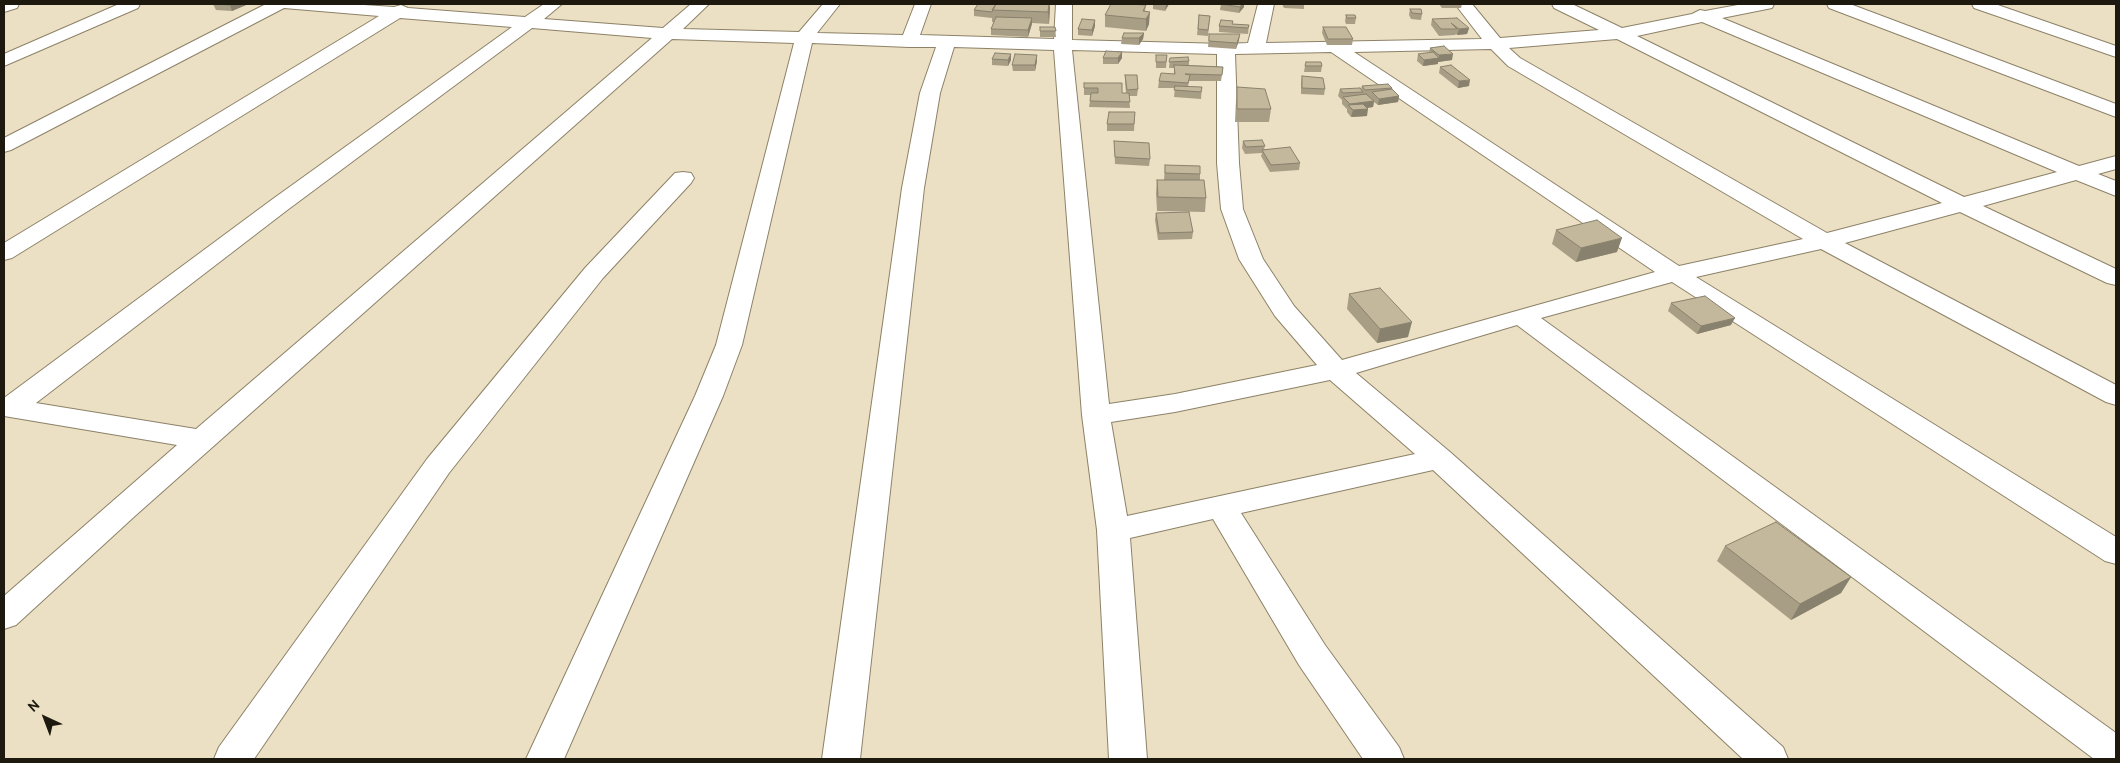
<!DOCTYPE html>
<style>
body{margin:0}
#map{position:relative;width:2120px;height:763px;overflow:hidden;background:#ebe0c3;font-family:Overpass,sans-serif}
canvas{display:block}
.frame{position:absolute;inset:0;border:5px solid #1d190e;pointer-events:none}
.north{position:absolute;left:20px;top:693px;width:50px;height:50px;-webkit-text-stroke:4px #ebe0c3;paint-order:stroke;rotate:317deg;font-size:14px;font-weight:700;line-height:20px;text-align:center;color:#1d190e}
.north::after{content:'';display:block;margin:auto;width:18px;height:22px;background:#1d190e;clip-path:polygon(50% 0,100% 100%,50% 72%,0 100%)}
</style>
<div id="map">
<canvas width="2120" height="763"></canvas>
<div class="frame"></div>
<div class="north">N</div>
</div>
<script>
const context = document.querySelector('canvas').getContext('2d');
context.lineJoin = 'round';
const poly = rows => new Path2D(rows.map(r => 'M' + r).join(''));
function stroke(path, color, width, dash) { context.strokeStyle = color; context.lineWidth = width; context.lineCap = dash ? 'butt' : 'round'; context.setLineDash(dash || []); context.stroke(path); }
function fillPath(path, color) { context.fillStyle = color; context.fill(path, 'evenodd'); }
const minor = poly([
 [4,4,19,4,17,8,4,12,4,4],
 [119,4,140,4,138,8,4,66,4,54,119,4],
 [266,4,349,4,394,7,401,5,408,8,525,17,544,4,562,4,544,19,663,28,691,4,709,4,683,29,799,32,823,4,840,4,817,33,903,35,915,4,931,4,920,35,1054,39,1056,4,1072,4,1072,40,1226,44,1248,43,1258,4,1274,4,1266,43,1482,39,1455,4,1472,4,1500,38,1599,30,1554,8,1552,4,1572,4,1622,28,1692,14,1700,10,1705,11,1743,4,1774,4,1772,8,1722,18,2079,166,2116,156,2116,169,2098,174,2116,181,2116,196,2076,180,1983,206,2116,269,2116,285,2107,283,1960,212,1845,243,2116,385,2116,405,2106,402,1821,249,1696,277,2116,537,2116,564,2105,561,1672,282,1541,318,2116,733,2116,759,2094,759,1517,325,1356,373,1450,452,1783,747,1788,759,1743,759,1433,470,1241,513,1325,645,1399,747,1404,759,1363,759,1299,665,1213,519,1130,538,1147,759,1109,759,1097,530,1082,415,1054,50,954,47,940,93,924,188,860,759,822,759,902,188,920,93,936,47,909,47,812,43,742,345,723,396,564,759,526,759,695,396,716,345,794,43,672,39,136,515,16,625,4,629,4,596,177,445,4,416,4,398,270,201,512,27,400,18,12,258,4,260,4,243,379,16,284,8,11,150,4,152,4,138,266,4],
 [1702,22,2057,172,1964,197,1637,36,1702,22],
 [532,28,652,38,196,429,36,403,286,211,532,28],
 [1617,39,1942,203,1827,233,1520,58,1509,48,1617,39],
 [1491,49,1508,66,1803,239,1679,266,1354,52,1491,49],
 [1072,50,1217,54,1217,163,1221,209,1239,259,1275,316,1317,365,1175,394,1109,404,1072,50],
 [1331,52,1655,272,1342,360,1294,306,1263,259,1243,209,1239,163,1235,54,1331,52],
 [1330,380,1415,454,1127,516,1111,422,1175,412,1330,380],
 [1827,4,1850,4,2116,104,2116,117,1829,8,1827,4],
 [1972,4,1995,4,2116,46,2116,57,1974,8,1972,4],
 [683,172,691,173,694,178,691,183,603,278,449,473,254,759,214,759,219,747,427,459,585,268,675,173,683,172]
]);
stroke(minor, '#8d8268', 2);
fillPath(minor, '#fff');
fillPath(poly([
 [213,4,246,4,246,5,232,11,216,10],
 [978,4,1050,4,1049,24,1032,23,1028,37,991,35,991,29,994,22,992,22,992,17,992,18,974,16,974,10],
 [1153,4,1169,4,1165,11,1153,9],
 [1221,4,1244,7,1239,13,1220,10],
 [1282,4,1313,4,1304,4,1304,9,1284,8],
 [1390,4,1399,4,1399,5,1390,5],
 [1439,4,1462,4,1461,8,1442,8],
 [1146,5,1145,11,1149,24,1146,31,1105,27,1105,15],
 [1410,9,1422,14,1421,20,1411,19,1409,15],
 [1199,15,1210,16,1208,36,1197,35],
 [1346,15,1356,18,1355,24,1346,24,1345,21],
 [1432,19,1469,28,1467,34,1457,35,1456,34,1455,35,1439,36,1431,25],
 [1232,24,1249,25,1248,34,1219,32,1219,26],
 [1095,26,1092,36,1078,35,1078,29],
 [1040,27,1055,27,1056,37,1040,37],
 [1323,27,1353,39,1352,45,1327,45,1322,33],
 [1144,33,1143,39,1139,45,1121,44,1122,38],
 [1209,34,1239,40,1236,49,1208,47],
 [1430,48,1452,60,1438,62,1438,64,1423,66,1417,61,1418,54,1429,53],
 [1122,52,1122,58,1118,64,1103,64,1103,58],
 [1011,54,1011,60,1008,66,992,65,992,59],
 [1156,55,1167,55,1166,68,1156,68],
 [1170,58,1189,61,1189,65,1223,67,1221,81,1189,81,1188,87,1202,87,1201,99,1174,97,1175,88,1158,88,1159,81,1174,74,1174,68,1169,68],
 [1037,61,1035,71,1013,71,1012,65],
 [1305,66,1322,66,1321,72,1304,72],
 [1440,67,1469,86,1458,88,1439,73],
 [1125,75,1138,89,1137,96,1129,96,1130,108,1089,107,1091,95,1084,95,1084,83,1122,93,1126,93,1125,81],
 [1302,76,1325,89,1324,95,1301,94,1301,83],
 [1362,86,1392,88,1392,89,1399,96,1398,102,1378,105,1374,102,1373,107,1367,108,1367,116,1351,117,1347,112,1347,109,1342,104,1342,100,1338,96,1340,89,1361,89],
 [1237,87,1271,109,1269,122,1235,122,1236,100],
 [1135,112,1134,131,1107,131,1107,124],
 [1114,141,1150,159,1149,166,1115,164],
 [1243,141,1265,146,1264,149,1300,163,1299,170,1270,172,1261,156,1262,153,1245,154,1242,148],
 [1165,165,1200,174,1200,180,1206,198,1205,212,1157,211,1156,193,1157,180,1164,180],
 [1156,213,1193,232,1192,239,1158,240,1155,220],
 [1556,230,1617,252,1576,262,1552,244],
 [1349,294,1408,337,1377,343,1347,309],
 [1671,303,1731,325,1697,334,1668,311],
 [1725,546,1851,577,1841,593,1791,620,1717,561]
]), '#a89e86');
fillPath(poly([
 [233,4,246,4,246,5,232,11,230,5],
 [1049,4,1050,8,1049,24,1048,12],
 [1166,4,1169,4,1165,11,1166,5],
 [1242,4,1244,4,1244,7,1239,13,1240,7],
 [1150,12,1149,24,1146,31,1146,19],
 [1032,18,1032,24,1028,37,1028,30],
 [1095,20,1095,26,1092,36,1092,30],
 [1469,28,1467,34,1457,35,1459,29],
 [1144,33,1143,39,1139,45,1139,38],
 [1240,34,1239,40,1236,49,1237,43],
 [1122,52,1122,58,1118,64,1118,58],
 [1011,54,1011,60,1008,66,1008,60],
 [1453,54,1452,60,1438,62,1438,64,1423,66,1424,60,1439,58,1439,55],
 [1037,55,1037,61,1035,71,1035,65],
 [1470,80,1469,86,1458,88,1459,81],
 [1399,96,1398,102,1378,105,1379,99],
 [1374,101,1373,107,1352,110,1349,106,1350,104],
 [1368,109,1367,116,1351,117,1353,110],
 [1622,238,1617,252,1576,262,1581,248],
 [1735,318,1731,325,1697,334,1701,326],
 [1412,322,1408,337,1377,343,1380,329],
 [1851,577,1841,593,1791,620,1800,604]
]), '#88816d');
const building = poly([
 [213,4,233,4,230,5,213,4],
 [978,4,996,4,992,12,974,10,978,4],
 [996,4,1049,4,1048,12,992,10,996,4],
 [1111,4,1127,4,1146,5,1143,11,1150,12,1146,19,1105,15,1111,4],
 [1221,4,1242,4,1240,7,1221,4],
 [1410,9,1421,9,1422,14,1412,13,1410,9],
 [1199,15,1210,16,1208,30,1198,29,1199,15],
 [1346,15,1355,15,1356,18,1347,18,1346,15],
 [996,17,1032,18,1028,30,991,29,996,17],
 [1457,18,1469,28,1459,29,1451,23,1457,29,1441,29,1432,19,1457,18],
 [1082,19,1095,20,1092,30,1078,29,1082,19],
 [1221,20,1233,21,1232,24,1249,25,1248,28,1219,26,1221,20],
 [1040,27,1055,27,1056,31,1040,31,1040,27],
 [1323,27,1346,27,1353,39,1328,39,1323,27],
 [1124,33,1144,33,1139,38,1122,38,1124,33],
 [1209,34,1240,34,1237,43,1209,41,1209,34],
 [1444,46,1453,54,1439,55,1430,48,1444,46],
 [1106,51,1122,52,1118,58,1103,58,1106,51],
 [1433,52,1439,58,1424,60,1418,54,1433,52],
 [995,53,1011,54,1008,60,992,59,995,53],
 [1015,54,1037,55,1035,65,1012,65,1015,54],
 [1156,55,1167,55,1166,62,1156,62,1156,55],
 [1188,57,1189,61,1169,62,1170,58,1188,57],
 [1306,62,1321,62,1322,66,1305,66,1306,62],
 [1174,65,1223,67,1222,75,1185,74,1190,75,1188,83,1159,81,1161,73,1175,74,1174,65],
 [1451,65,1470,80,1459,81,1440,67,1451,65],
 [1125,75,1137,75,1138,89,1127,90,1125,75],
 [1302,76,1323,78,1325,89,1302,88,1302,76],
 [1084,83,1122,83,1122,93,1129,93,1130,102,1090,101,1091,93,1098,93,1098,88,1084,88,1084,83],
 [1388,84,1392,88,1365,90,1362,86,1388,84],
 [1175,86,1202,87,1201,92,1174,90,1175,86],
 [1237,87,1265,89,1271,109,1237,109,1237,87],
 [1360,88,1363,92,1343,93,1340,89,1360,88],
 [1392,89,1399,96,1379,99,1372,92,1392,89],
 [1366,94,1374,101,1350,104,1343,97,1366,94],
 [1363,104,1368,109,1353,110,1348,105,1363,104],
 [1109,112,1135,112,1134,124,1107,124,1109,112],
 [1262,140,1265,146,1246,147,1243,141,1262,140],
 [1114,141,1149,143,1150,159,1115,157,1114,141],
 [1290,147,1300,163,1271,165,1262,150,1290,147],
 [1165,165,1200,166,1200,174,1165,173,1165,165],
 [1157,180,1204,180,1206,198,1158,197,1157,180],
 [1189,212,1193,232,1159,233,1156,213,1189,212],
 [1597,220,1622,238,1581,248,1556,230,1597,220],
 [1380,288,1412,322,1380,329,1349,294,1380,288],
 [1705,296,1735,318,1701,326,1671,303,1705,296],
 [1776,522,1851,577,1800,604,1725,546,1776,522]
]);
fillPath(building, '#c3b89c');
stroke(building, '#88816d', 1);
</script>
